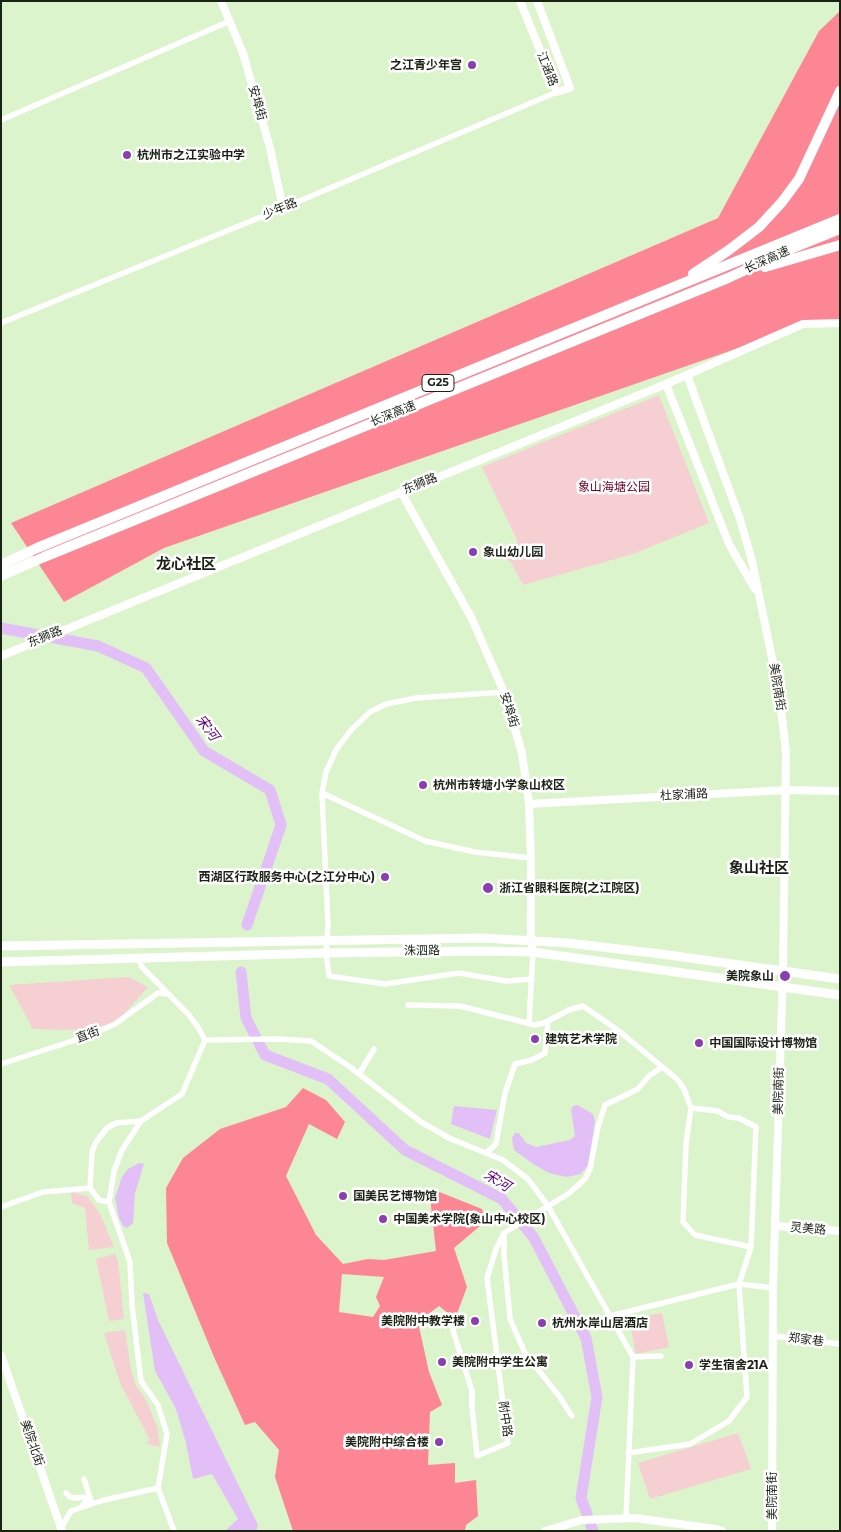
<!DOCTYPE html>
<meta charset="utf-8">
<style>
body{margin:0}
#map{position:relative;width:841px;height:1532px;overflow:hidden;background:#dcf4cc;font-family:Montserrat,sans-serif}
canvas{display:block}
.frame{position:absolute;inset:0;border:2px solid #1a2214;pointer-events:none}
</style>
<div id="map">
<canvas width="841" height="1532"></canvas>
<div class="frame"></div>
</div>
<script>
const context = document.querySelector('canvas').getContext('2d');
context.lineJoin = 'round';
function fillPath(path, color) { context.fillStyle = color; context.fill(path, 'evenodd'); }
const poly = rows => new Path2D(rows.map(r => 'M' + r).join(''));
function stroke(path, color, width, dash) { context.strokeStyle = color; context.lineWidth = width; context.lineCap = dash ? 'butt' : 'round'; context.setLineDash(dash || []); context.stroke(path); }
function label(font, color, halo, rows, align = 'center') {
  context.font = font + ' Montserrat,"Noto Sans SC",sans-serif'; context.lineWidth = 5; context.setLineDash([]); context.textBaseline = 'middle'; context.strokeStyle = halo; context.fillStyle = color; for (const [text, x, y, turn = 0] of rows) {
    context.save(); context.translate(x, y); context.rotate((+turn || 0) * Math.PI / 180); context.textAlign = isNaN(turn) ? turn : align; if (halo) context.strokeText(text, 0, 0); context.fillText(text, 0, 0); context.restore();
  }
}
fillPath(poly([
 [659,395,709,523,633,554,523,585,511,562,500,556,502,549,518,542,482,467],
 [128,977,148,987,115,1024,71,1030,33,1029,9,985],
 [71,1192,87,1196,100,1214,114,1247,89,1250,85,1208,72,1203],
 [115,1254,118,1261,124,1319,109,1321,96,1259],
 [662,1313,669,1347,636,1354,629,1319],
 [125,1330,131,1370,136,1386,145,1398,157,1426,160,1447,147,1444,149,1438,120,1383,104,1333],
 [738,1433,751,1469,650,1499,638,1463]
]), '#f5cfd2');
fillPath(poly([
 [840,11,840,323,835,322,790,330,164,548,64,602,11,523,718,218,819,31],
 [303,1088,326,1100,345,1122,337,1139,309,1124,286,1176,316,1235,343,1264,368,1259,384,1260,436,1251,430,1197,437,1191,482,1209,486,1221,454,1248,467,1287,455,1319,439,1306,418,1322,429,1372,442,1405,430,1412,428,1465,455,1463,455,1483,476,1480,478,1516,466,1525,465,1531,293,1531,275,1477,279,1450,255,1422,245,1425,214,1357,167,1243,166,1188,183,1158,220,1129,286,1107],
 [342,1274,384,1277,376,1297,380,1306,373,1317,339,1312]
]), '#fd8695');
fillPath(poly([
 [577,1105,593,1114,595,1122,588,1165,581,1174,567,1177,549,1173,533,1164,514,1150,512,1138,515,1133,519,1133,526,1143,536,1147,570,1140,575,1136,571,1110,573,1106],
 [454,1106,497,1110,490,1139,451,1124],
 [139,1163,144,1164,135,1193,133,1223,127,1228,123,1226,119,1218,115,1198,122,1177,128,1169],
 [143,1293,149,1294,158,1320,258,1525,256,1531,225,1531,238,1519,212,1474,193,1479,186,1443,176,1409,155,1371]
]), '#e3bff8');
stroke(poly([
 [1,628,98,646,146,668,204,751,270,790,281,825,247,925],
 [241,972,246,1018,265,1055,328,1079,405,1150,502,1199,534,1238,586,1338,597,1397,581,1498,587,1514],
 [591,1526,593,1531]
]), '#e3bff8', 11);
stroke(poly([
 [1,120,230,21],
 [1,323,283,208,557,92],
 [504,692,416,698,386,704,370,712,351,730,336,750,326,772,322,793,328,925,326,953,329,976,385,984,459,973,506,981,532,979],
 [322,793,425,841,475,852,531,858],
 [139,959,141,966,189,1015,198,1027,205,1040,182,1094,141,1121,122,1150,114,1171,109,1202,130,1262,132,1305,141,1381,158,1405,167,1434,158,1488,174,1531],
 [408,1005,460,1006,535,1025,544,1023,569,1010,583,1006,619,1031,678,1080,684,1089,691,1108,718,1111,728,1117,739,1118,756,1127,751,1247,739,1284,747,1397,729,1421,690,1444,628,1453],
 [529,1024,533,952],
 [205,1040,279,1039,311,1041,350,1067,421,1122,451,1139,503,1160,528,1179,548,1206,633,1357,626,1518],
 [1,1064,88,1036,115,1024,158,993,167,994],
 [359,1074,374,1049],
 [691,1108,686,1144,683,1222,695,1235,751,1247],
 [486,1153,496,1144,505,1093,515,1064,532,1060,545,1053,548,1022],
 [109,1202,99,1200,90,1188,92,1152,96,1142,107,1128,116,1123,141,1121],
 [1,1207,43,1192,90,1188],
 [504,1233,568,1194,585,1179,590,1169,598,1127,605,1105,638,1089,649,1076,662,1067],
 [504,1235,504,1255,510,1319,525,1353,559,1396,572,1416],
 [610,1316,739,1284,773,1288],
 [452,1327,472,1391,472,1406,477,1456,508,1443,487,1278,496,1249,504,1233],
 [773,1336,840,1344],
 [633,1357,661,1356],
 [84,1479,92,1504],
 [66,1493,70,1497,76,1498,84,1497,86,1502,82,1506],
 [61,1528,71,1511,104,1500,158,1488]
]), '#fff', 5.5);
stroke(poly([
 [221,1,243,53,270,148,283,208],
 [520,1,557,92,570,88,537,1],
 [687,375,740,519,752,561,779,692,786,752,783,971,773,1288,772,1531],
 [666,384,729,544,755,589],
 [401,492,471,617,504,692,522,753,529,804,531,858,531,941,533,952],
 [1,656,666,384,803,324,840,323],
 [529,804,786,790,840,791],
 [776,1226,840,1231],
 [1,1355,62,1531],
 [545,1531,582,1520,635,1518,716,1529,722,1531]
]), '#fff', 8);
stroke(poly([
 [1,946,482,938,568,943,661,954,840,979],
 [1,962,326,953,480,951,533,952,840,995]
]), '#fff', 9);
stroke(poly([
 [765,267,840,245],
 [693,274,729,250,759,227,782,202,799,179,840,91],
 [1,565,37,548,840,219],
 [1,576,44,557,728,278,795,247,840,229]
]), '#fff', 10);
for (const [x, y, r, color] of [
 [472,65,5,"#8a3eaf"],
 [127,155,5,"#8a3eaf"],
 [473,552,5,"#8a3eaf"],
 [423,785,5,"#8a3eaf"],
 [385,877,5,"#8a3eaf"],
 [488,888,6,"#8a3eaf"],
 [785,976,6,"#8a3eaf"],
 [535,1039,5,"#8a3eaf"],
 [699,1043,5,"#8a3eaf"],
 [343,1196,5,"#8a3eaf"],
 [383,1219,5,"#8a3eaf"],
 [475,1321,5,"#8a3eaf"],
 [542,1323,5,"#8a3eaf"],
 [442,1362,5,"#8a3eaf"],
 [689,1365,5,"#8a3eaf"],
 [439,1442,5,"#8a3eaf"]
]) { const dot = new Path2D(); dot.arc(x, y, r, 0, 2 * Math.PI); context.fillStyle = color; context.fill(dot); stroke(dot, '#fff', 2); }
for (const [x, y, w] of [
 [438,383,32]
]) { const box = new Path2D(); box.roundRect(x - w / 2, y - 8.5, w, 17, 4); context.fillStyle = '#fff'; context.fill(box); stroke(box, '#1a2214', 1); }
label('bold 11px', '#1a2214', null, [
 ["G25",438,383]
]);
label('bold 12px', '#1a2214', '#fff', [
 ["之江青少年宫",462,65,"right"],
 ["杭州市之江实验中学",137,155],
 ["象山幼儿园",483,552],
 ["杭州市转塘小学象山校区",433,785],
 ["西湖区行政服务中心(之江分中心)",375,877,"right"],
 ["浙江省眼科医院(之江院区)",499,888],
 ["美院象山",774,976,"right"],
 ["建筑艺术学院",545,1039],
 ["中国国际设计博物馆",709,1043],
 ["国美民艺博物馆",353,1196],
 ["中国美术学院(象山中心校区)",393,1219],
 ["美院附中教学楼",465,1321,"right"],
 ["杭州水岸山居酒店",552,1323],
 ["美院附中学生公寓",452,1362],
 ["学生宿舍21A",699,1365],
 ["美院附中综合楼",429,1442,"right"]
], 'left');
label('12px', '#1a2214', '#fff', [
 ["江涵路",547,69,68],
 ["安埠街",257,103,74],
 ["少年路",280,209,-23],
 ["长深高速",767,260,-24],
 ["长深高速",393,414,-22],
 ["东狮路",420,484,-22],
 ["东狮路",45,637,-23],
 ["美院南街",777,687,81],
 ["安埠街",509,710,73],
 ["杜家浦路",684,795,-3],
 ["洙泗路",422,951,-1],
 ["直街",88,1035,-21],
 ["美院南街",779,1091,-89],
 ["灵美路",808,1229,5],
 ["郑家巷",806,1340,7],
 ["附中路",505,1419,82],
 ["美院北街",32,1443,71],
 ["美院南街",772,1496,-90]
]);
label('12px', '#6f0023', '#fff', [
 ["象山海塘公园",614,487]
]);
label('italic 14px', '#5c057c', '#fff', [
 ["宋河",207,728,53],
 ["宋河",497,1181,31]
]);
label('bold 15px', '#1a2214', '#fff', [
 ["龙心社区",186,565],
 ["象山社区",759,869]
]);
</script>
